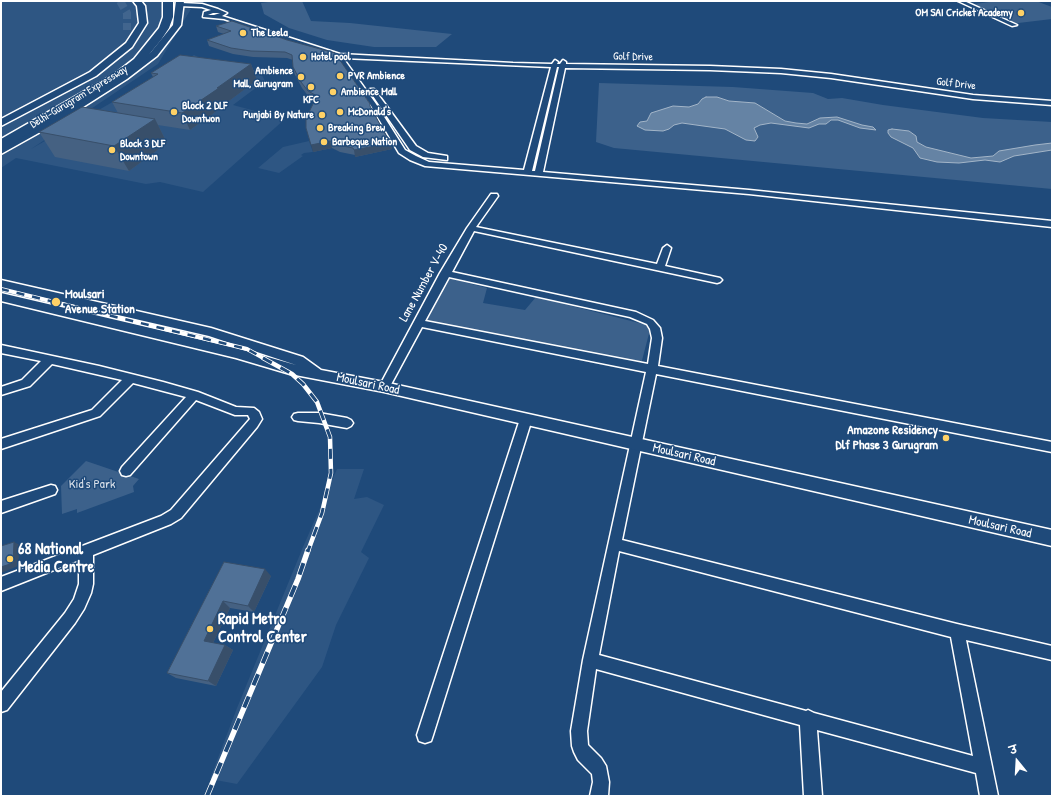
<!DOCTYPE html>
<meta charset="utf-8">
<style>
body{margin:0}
#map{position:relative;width:1053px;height:797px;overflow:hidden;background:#1f4a7a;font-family:"Patrick Hand","Playpen Sans Deva",sans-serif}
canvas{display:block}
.frame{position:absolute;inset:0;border:2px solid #fff;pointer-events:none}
.north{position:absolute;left:997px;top:741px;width:40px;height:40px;-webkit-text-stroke:3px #1f4a7a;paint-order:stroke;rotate:342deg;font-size:11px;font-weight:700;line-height:16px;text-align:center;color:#fff}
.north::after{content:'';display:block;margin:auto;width:14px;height:18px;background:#fff;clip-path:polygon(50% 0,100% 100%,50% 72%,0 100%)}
</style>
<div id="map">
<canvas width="1053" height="797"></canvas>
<div class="frame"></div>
<div class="north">उ</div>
</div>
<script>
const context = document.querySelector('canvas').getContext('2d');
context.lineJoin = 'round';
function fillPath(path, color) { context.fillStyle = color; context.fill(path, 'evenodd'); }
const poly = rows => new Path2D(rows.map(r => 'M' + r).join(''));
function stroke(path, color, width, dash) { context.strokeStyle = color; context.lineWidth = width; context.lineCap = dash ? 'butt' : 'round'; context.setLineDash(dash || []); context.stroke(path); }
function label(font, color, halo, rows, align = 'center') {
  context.font = font + ' "Patrick Hand",sans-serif'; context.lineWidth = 3; context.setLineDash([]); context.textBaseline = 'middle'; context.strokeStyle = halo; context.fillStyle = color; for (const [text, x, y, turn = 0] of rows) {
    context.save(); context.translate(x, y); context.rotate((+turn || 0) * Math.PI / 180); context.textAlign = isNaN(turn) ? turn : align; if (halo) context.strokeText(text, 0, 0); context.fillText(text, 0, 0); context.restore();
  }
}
fillPath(poly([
 [1,1,177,1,191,9,158,64,31,149,194,55,233,74,259,69,265,81,233,105,285,119,203,192,160,182,146,184,16,158,1,168],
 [309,141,313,152,304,153,301,155,303,156,279,173,258,168,283,147],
 [337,469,364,469,354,499,367,497,384,505,361,552,369,558,336,625,322,667,237,784,210,779,237,708,303,547]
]), '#2e5683');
fillPath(poly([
 [276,1,302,1,311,21,350,23,452,34,436,47,374,47,327,40,289,28,264,14,261,3],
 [996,1,1036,1,1052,7,1052,19,1010,24,975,4],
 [599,83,733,87,813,93,828,99,842,98,883,105,983,118,1052,122,1052,189,614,148,596,142],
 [449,278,487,288,483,303,525,310,536,297,651,326,640,368,424,320],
 [86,461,139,479,133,486,134,492,77,513,77,509,62,514,61,486]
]), '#3c618b');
const water = poly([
 [706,97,717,97,729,101,755,103,785,121,796,123,807,124,820,118,837,117,862,125,873,127,876,130,860,128,838,120,831,120,826,124,819,124,809,128,771,123,760,125,754,128,758,137,755,141,746,140,725,129,696,125,682,123,674,125,669,129,663,131,645,130,637,126,640,122,647,121,651,113,673,106,689,107,698,104,702,99,706,97],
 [892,129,909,131,916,136,917,142,926,147,971,158,993,156,999,151,1035,145,1052,143,1052,150,1014,156,1000,162,985,160,959,163,937,162,920,158,913,148,891,137,888,133,888,130,892,129]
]);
fillPath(water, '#6583a4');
stroke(water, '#a3b5c8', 1);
stroke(poly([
 [120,1,127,13,127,30]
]), '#41658e', 8, [8, 4]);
const minor = poly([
 [958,1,964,1,1017,25,1012,26,958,1],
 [181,3,202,4,218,9,227,13,222,16,340,54,513,63,552,64,555,60,558,62,557,64,560,64,563,60,566,62,566,64,710,66,781,69,831,74,973,95,1052,101,1052,105,973,99,831,78,781,73,710,70,565,68,543,172,749,190,1052,221,1052,227,749,194,425,166,410,160,399,153,370,104,337,57,224,19,203,17,204,12,211,10,202,7,179,6,179,4,181,3],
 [213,13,220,13,214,15,208,15,213,13],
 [343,58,551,67,524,170,429,162,416,156,405,150,376,104,343,58],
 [557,67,559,67,535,171,532,171,557,67],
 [370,89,374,89,416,146,428,153,447,156,447,160,423,157,410,150,369,90,370,89],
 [491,194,497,194,498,196,476,227,657,264,663,248,667,245,671,248,665,266,720,278,722,280,720,282,717,283,474,231,452,272,636,312,653,320,660,328,662,338,658,366,1052,442,1052,452,656,374,622,540,957,624,1052,646,1052,660,966,640,998,796,980,796,976,773,817,730,822,796,804,796,800,725,596,669,587,731,588,745,601,758,606,766,609,782,608,796,590,796,593,782,592,774,578,760,574,752,572,746,571,731,583,660,646,372,422,327,388,390,384,391,380,390,379,387,440,273,467,228,491,194],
 [449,277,630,317,647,324,650,329,652,338,648,364,425,321,449,277],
 [619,551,951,637,973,756,814,713,808,710,806,711,599,655,619,551],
 [1,345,99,366,163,382,198,392,236,407,254,408,259,412,262,419,257,427,181,518,171,524,93,555,93,584,91,593,84,609,75,623,7,710,1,712,1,692,65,613,74,599,79,584,79,560,1,591,1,577,161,516,171,510,250,419,248,415,235,415,196,400,130,475,126,476,122,475,120,471,122,467,186,397,133,383,100,416,1,449,1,439,92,410,122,380,52,364,30,386,1,395,1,387,22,380,41,361,1,353,1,345],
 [298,413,319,413,347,418,351,420,353,423,351,426,347,428,319,423,298,421,294,420,292,417,294,414,298,413],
 [526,414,530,416,532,419,433,735,431,741,425,743,419,741,417,735,520,419,522,416,526,414],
 [51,485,55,486,57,490,55,494,1,513,1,501,51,485]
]);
const tertiary = poly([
 [1,280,211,328,303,357,321,370,384,382,1052,530,1052,546,384,392,290,374,236,358,1,301,1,293,236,348,296,365,209,336,1,288,1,280]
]);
const secondary = poly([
 [133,1,141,1,145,6,147,23,132,47,96,76,1,126,1,119,90,72,126,43,139,23,137,6,133,1],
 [176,1,184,1,181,25,157,56,127,79,69,116,1,154,1,147,63,112,121,75,151,52,173,25,176,1]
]);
const motorway = poly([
 [163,1,173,1,173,17,169,28,161,40,142,63,124,77,6,147,1,148,1,139,116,73,134,59,159,28,163,17,163,1]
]);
stroke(minor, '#fff', 3);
stroke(tertiary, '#fff', 3);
stroke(secondary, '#fff', 3);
stroke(motorway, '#fff', 3);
fillPath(minor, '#1f4a7a');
fillPath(tertiary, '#1f4a7a');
fillPath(secondary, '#1f4a7a');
fillPath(motorway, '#1f4a7a');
const railFar2 = poly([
 [1,289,247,349,265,359]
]);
const railFar1 = poly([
 [263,358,292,374,303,384,317,402,330,437,331,473,322,513,308,551]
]);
const rail = poly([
 [207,796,298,579,308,550]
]);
stroke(railFar2, '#fff', 4);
stroke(railFar1, '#fff', 4.5);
stroke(rail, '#fff', 5.5);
stroke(railFar2, '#1f4a7a', 2.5, [8]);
stroke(railFar1, '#1f4a7a', 3, [10]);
stroke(rail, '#1f4a7a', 4, [12]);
fillPath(poly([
 [216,26,287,40,372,110,390,143,392,149,355,157,355,155,340,152,332,148,313,152,315,100,309,97,302,88,294,73,293,67,293,60,287,58,253,57,233,54,209,46,207,40,224,34,218,32],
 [251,64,257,80,225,104,225,105,190,130,158,125,167,143,129,171,55,157,39,132,118,113,112,102,153,77,151,73],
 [224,562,271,576,254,612,230,608,213,643,225,645,233,650,216,686,176,678,167,673]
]), '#456182');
fillPath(poly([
 [251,64,257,80,225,104,225,105,190,130,182,113],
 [155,119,167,143,129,171,114,146],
 [330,141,332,148,313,152,311,145],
 [390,143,392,149,355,157,354,150],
 [14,542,20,545,18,566,1,573,1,567],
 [265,569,271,576,254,612,248,606],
 [223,601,230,608,211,647,204,641],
 [225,645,233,650,216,686,208,681]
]), '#384f6a');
const building = poly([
 [232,21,287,40,335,53,370,104,370,106,390,143,354,150,353,148,338,145,330,141,311,145,306,128,306,120,310,110,317,96,308,91,301,82,293,67,292,55,285,52,251,51,231,48,207,40,231,31,216,26,232,21],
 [180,55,251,64,217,88,219,88,182,113,112,102,158,74,151,73,180,55],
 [82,107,155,119,114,146,39,132,82,107],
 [14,542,13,563,1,567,1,546,14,542],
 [224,562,265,569,248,606,223,601,204,641,225,645,208,681,167,673,224,562]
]);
fillPath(building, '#507197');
stroke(building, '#384f6a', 1);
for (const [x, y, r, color] of [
 [1021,13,4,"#ffd166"],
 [243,33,4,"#ffd166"],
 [303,57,4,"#ffd166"],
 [340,76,4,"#ffd166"],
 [301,77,4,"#ffd166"],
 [311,87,4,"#ffd166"],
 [333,92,4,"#ffd166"],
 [174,112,4,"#ffd166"],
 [340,112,4,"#ffd166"],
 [322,115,4,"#ffd166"],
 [320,128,4,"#ffd166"],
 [324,142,4,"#ffd166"],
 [112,150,4,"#ffd166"],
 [56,302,5,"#ffd166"],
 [946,438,4,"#ffd166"],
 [10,559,4,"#ffd166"],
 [210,629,4,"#ffd166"]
]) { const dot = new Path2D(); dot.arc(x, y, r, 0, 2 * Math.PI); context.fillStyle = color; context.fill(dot); stroke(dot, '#1f4a7a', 1.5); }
label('bold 11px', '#fff', '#1f4a7a', [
 ["OM SAI Cricket Academy",1013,13,"right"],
 ["The Leela",251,33],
 ["Hotel pool",311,57],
 ["Ambience",293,71,"right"],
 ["Mall, Gurugram",293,84,"right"],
 ["PVR Ambience",348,76],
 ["Ambience Mall",341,92],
 ["KFC",311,100,"center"],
 ["Block 2 DLF",182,106],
 ["Downtwon",182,119],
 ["McDonald's",348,112],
 ["Punjabi By Nature",314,115,"right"],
 ["Breaking Brew",328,128],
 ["Barbeque Nation",332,142],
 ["Block 3 DLF",120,144],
 ["Downtown",120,157]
], 'left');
label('11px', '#fff', '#1f4a7a', [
 ["Golf Drive",633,57,1],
 ["Golf Drive",956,84,7],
 ["Delhi-Gurugram Expressway",79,97,-31]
]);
label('13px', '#fff', '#1f4a7a', [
 ["Lane Number V-40",424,283,-61],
 ["Moulsari Road",368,384,12],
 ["Moulsari Road",684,455,13],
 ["Moulsari Road",1000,527,13]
]);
label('bold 13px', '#fff', '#1f4a7a', [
 ["Moulsari",65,295],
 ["Avenue Station",65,310],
 ["Amazone Residency",938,431,"right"],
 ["Dlf Phase 3 Gurugram",938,446,"right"]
], 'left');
label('13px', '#d8dfe8', '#1f4a7a', [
 ["Kid's Park",92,485]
]);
label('bold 16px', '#fff', '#1f4a7a', [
 ["68 National",18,550],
 ["Media Centre",18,568],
 ["Rapid Metro",218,620],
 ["Control Center",218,638]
], 'left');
</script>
